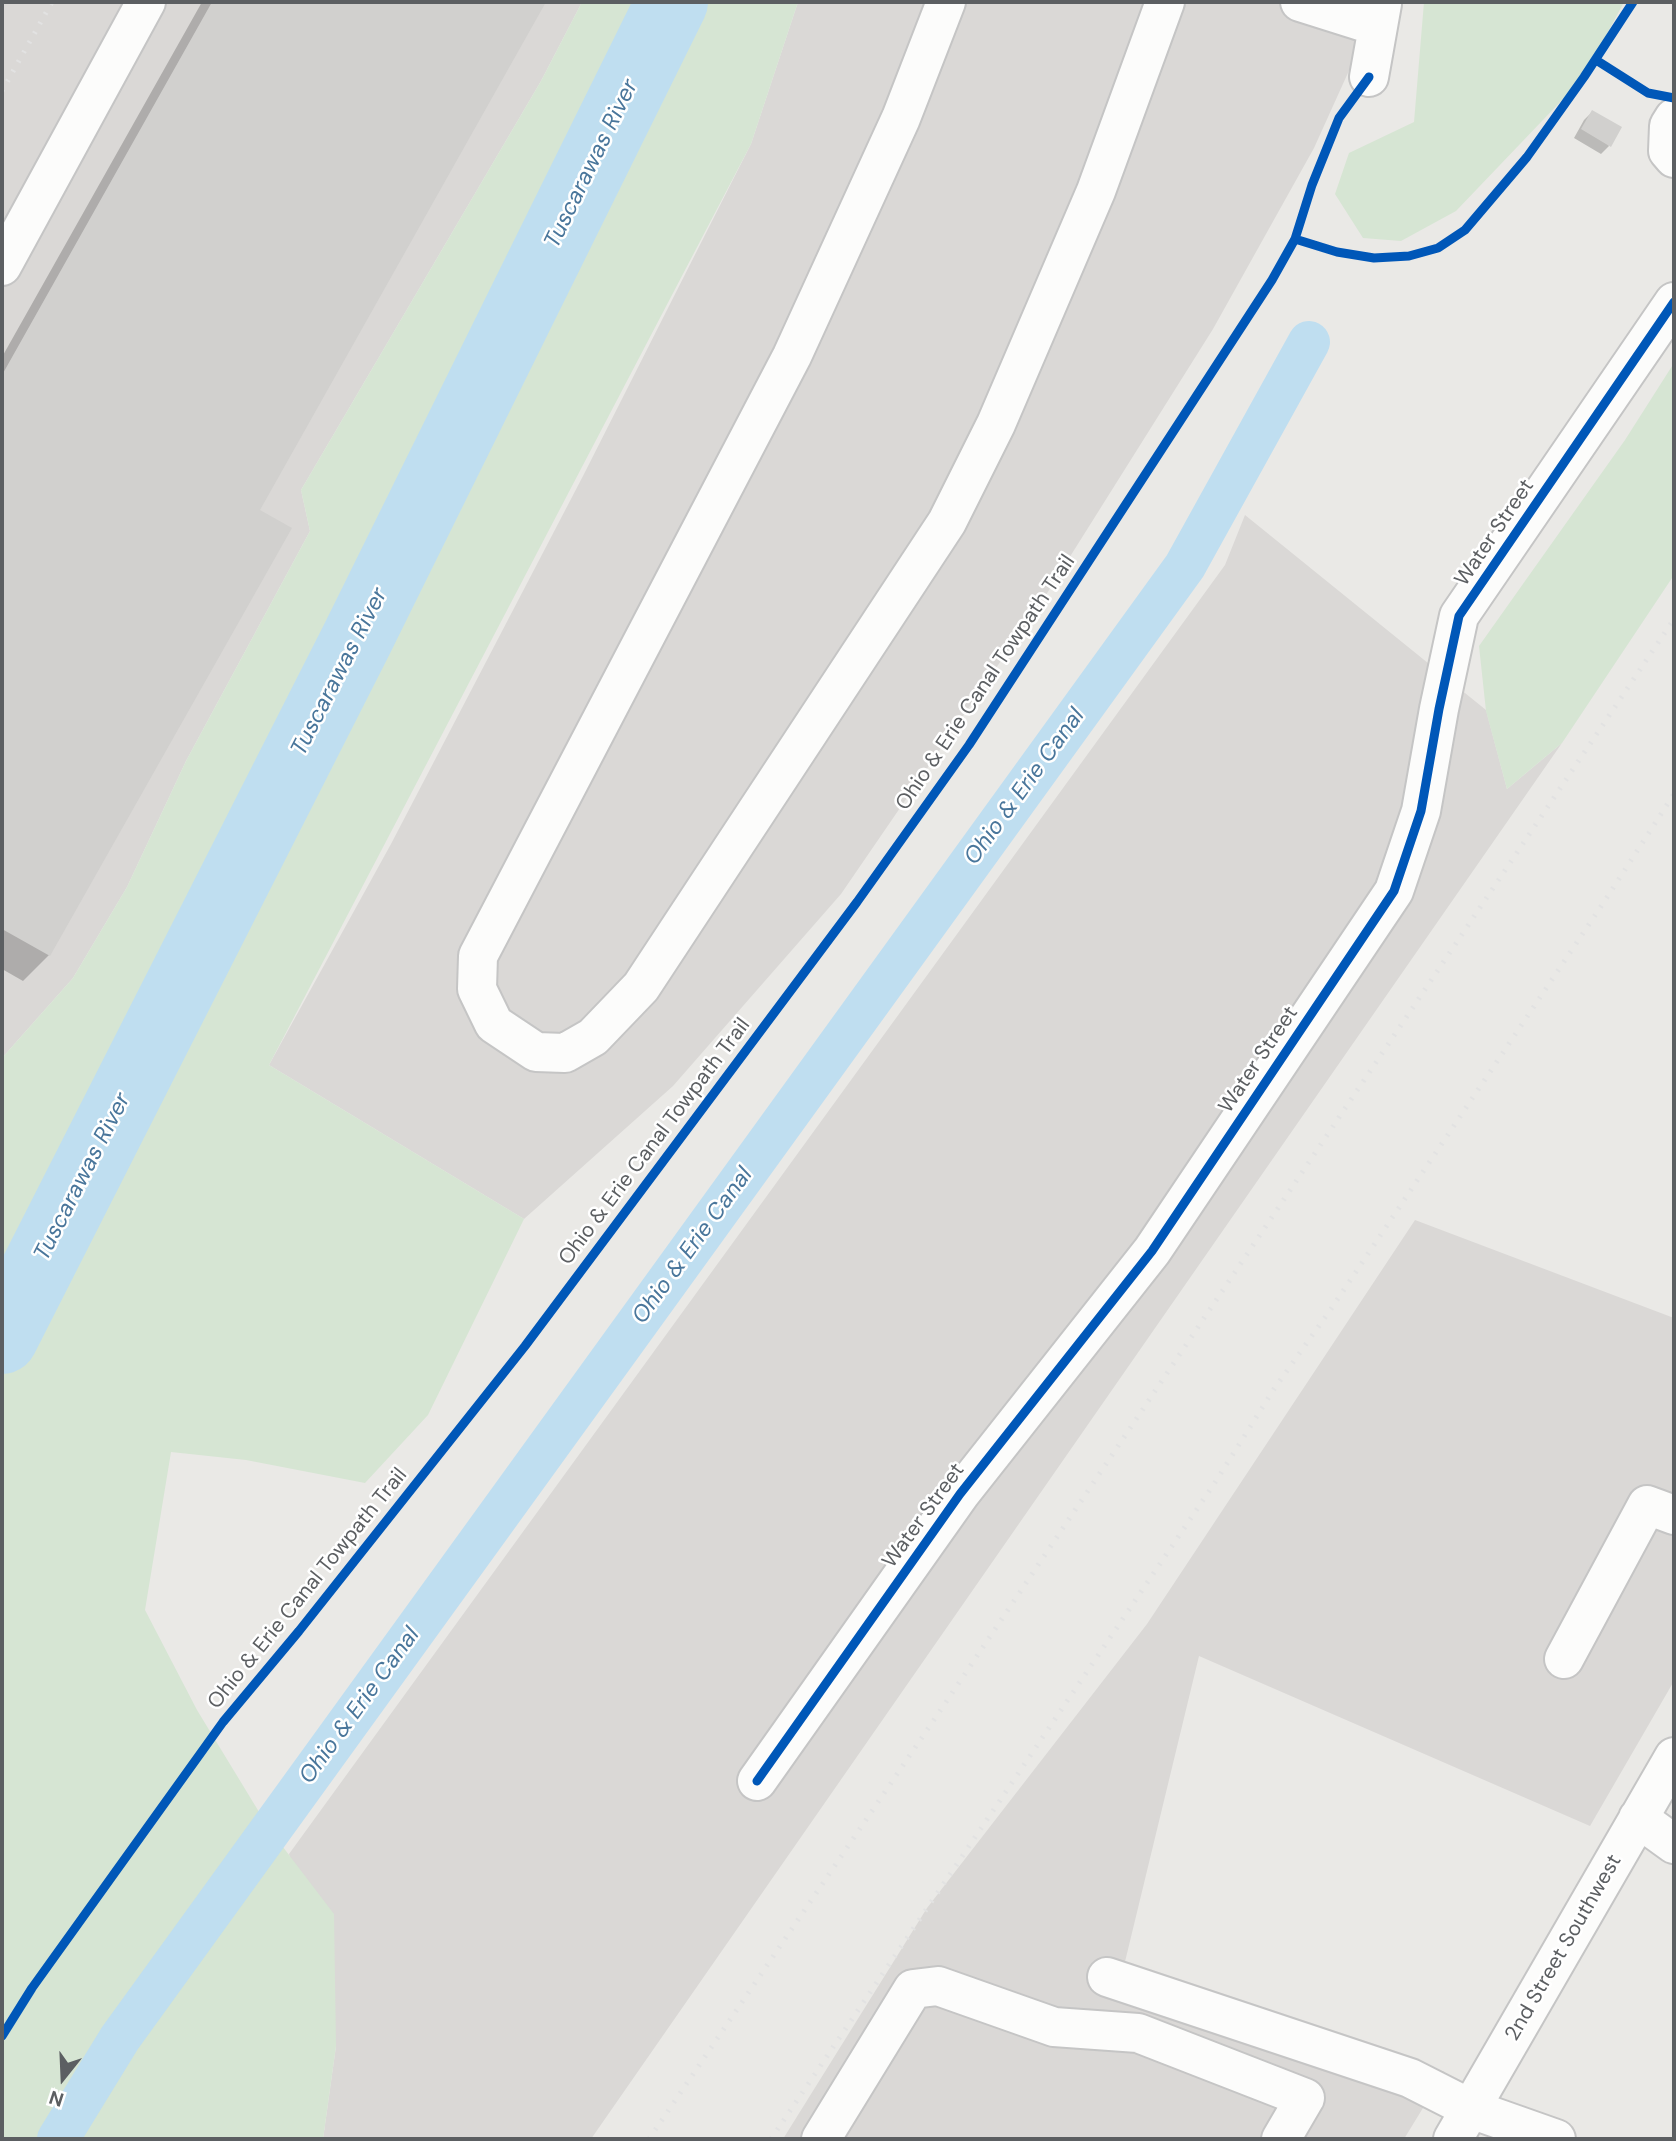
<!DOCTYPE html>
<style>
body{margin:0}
#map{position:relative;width:1676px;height:2141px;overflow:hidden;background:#eae9e6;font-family:"DM Sans",sans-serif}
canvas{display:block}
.frame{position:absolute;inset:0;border:4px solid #5c5f62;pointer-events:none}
.north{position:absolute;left:28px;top:2043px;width:70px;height:70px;-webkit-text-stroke:5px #fff;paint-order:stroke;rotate:198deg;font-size:19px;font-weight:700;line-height:28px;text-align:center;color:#5c5f62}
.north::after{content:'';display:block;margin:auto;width:24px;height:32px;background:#5c5f62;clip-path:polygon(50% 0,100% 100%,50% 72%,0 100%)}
</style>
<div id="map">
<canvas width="1676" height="2141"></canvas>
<div class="frame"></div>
<div class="north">N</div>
</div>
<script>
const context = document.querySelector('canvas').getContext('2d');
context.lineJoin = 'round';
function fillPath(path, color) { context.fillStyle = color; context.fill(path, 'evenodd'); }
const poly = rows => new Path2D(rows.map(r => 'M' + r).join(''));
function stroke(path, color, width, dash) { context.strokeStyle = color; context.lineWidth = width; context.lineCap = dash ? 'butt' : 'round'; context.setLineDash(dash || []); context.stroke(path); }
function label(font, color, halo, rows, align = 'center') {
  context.font = font + ' "DM Sans",sans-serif'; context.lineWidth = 5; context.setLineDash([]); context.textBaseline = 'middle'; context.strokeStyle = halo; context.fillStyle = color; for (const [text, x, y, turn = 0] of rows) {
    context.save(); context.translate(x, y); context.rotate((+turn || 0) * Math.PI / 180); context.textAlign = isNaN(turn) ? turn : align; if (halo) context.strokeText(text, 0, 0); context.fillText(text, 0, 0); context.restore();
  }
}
fillPath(poly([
 [2,2,582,2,541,81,301,490,310,531,186,761,127,887,73,978,2,1058],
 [798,2,1380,2,1314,148,1213,329,1044,598,841,894,673,1086,524,1219,269,1065,391,844,583,476,751,144],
 [1245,515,1486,710,1507,789,1562,743,591,2139,323,2139,336,2046,289,1854,1225,565],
 [1415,1220,1674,1318,1674,1681,1590,1826,1199,1656,1123,1970,1445,2072,1404,2139,783,2139,927,1908,1147,1624]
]), '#dad8d6');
fillPath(poly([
 [582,2,798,2,751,144,269,1065,524,1219,428,1415,365,1483,246,1460,171,1452,145,1610,197,1710,270,1830,334,1914,336,2046,323,2139,2,2139,2,1058,73,978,127,887,186,761,310,531,301,490,541,81],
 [1424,2,1624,2,1584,77,1456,211,1401,241,1363,238,1335,194,1349,153,1414,122],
 [1674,363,1674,575,1562,743,1507,789,1486,711,1479,646,1625,440]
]), '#d6e5d3');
fillPath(poly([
 [202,2,544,2,257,510,289,528,49,955,23,981,2,969,2,357],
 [1592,112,1609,146,1601,154,1574,138,1584,120]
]), '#0003');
stroke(poly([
 [58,2139,120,2038,1185,566,1309,342]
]), '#bfdef0', 42);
stroke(poly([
 [2,1338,356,641,672,2]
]), '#bfdef0', 72);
fillPath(poly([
 [212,2,546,2,260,510,292,528,50,956,2,929,2,375],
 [1592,110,1622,127,1611,147,1581,129]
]), '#d1d0ce');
const minor = poly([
 [946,2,901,118,792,356,478,956,477,989,494,1024,536,1052,565,1053,593,1037,641,987,947,522,996,424,1096,191,1165,2],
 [1300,2,1376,26],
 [1369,77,1382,4],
 [1674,118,1669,126,1668,151,1674,158],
 [2,266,146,2],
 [1564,1659,1647,1505,1674,1515],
 [757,1781,960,1494,1152,1251,1394,891,1421,811,1439,709,1459,616,1674,302],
 [1638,1818,1674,1844],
 [1107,1977,1410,2078,1471,2109,1556,2139],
 [821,2139,913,1989,938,1986,1054,2027,1138,2033,1305,2098,1281,2139],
 [1453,2139,1674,1757]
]);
stroke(minor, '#c5c5c5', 42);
stroke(minor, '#fcfcfb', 38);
stroke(poly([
 [2,91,52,2],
 [649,2139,942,1708,1674,619],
 [771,2139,1216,1481,1274,1389,1331,1309,1604,902,1674,794]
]), '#e2e2e2', 5, [2, 9]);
stroke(poly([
 [1596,60,1648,93,1674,98],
 [1295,239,1337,252,1374,258,1409,256,1438,248,1465,230,1527,157,1584,77,1633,2],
 [757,1781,960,1494,1152,1251,1394,891,1421,811,1439,709,1459,616,1674,302],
 [2,2036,32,1988,223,1722,299,1631,525,1346,857,902,969,745,1272,280,1295,239,1312,185,1339,118,1369,77]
]), '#0057b8', 9);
label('21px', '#5c5f62', '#fff', [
 ["Water Street",1495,533,-56],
 ["Ohio & Erie Canal Towpath Trail",986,683,-56],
 ["Water Street",1259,1060,-56],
 ["Ohio & Erie Canal Towpath Trail",655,1142,-53],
 ["Water Street",924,1516,-54],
 ["Ohio & Erie Canal Towpath Trail",308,1589,-51],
 ["2nd Street Southwest",1564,1948,-60]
]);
label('italic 23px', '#49769b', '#fff', [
 ["Tuscarawas River",592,164,-64],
 ["Tuscarawas River",340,672,-63],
 ["Ohio & Erie Canal",1025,787,-54],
 ["Tuscarawas River",83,1177,-63],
 ["Ohio & Erie Canal",693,1246,-54],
 ["Ohio & Erie Canal",360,1706,-54]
]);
</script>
